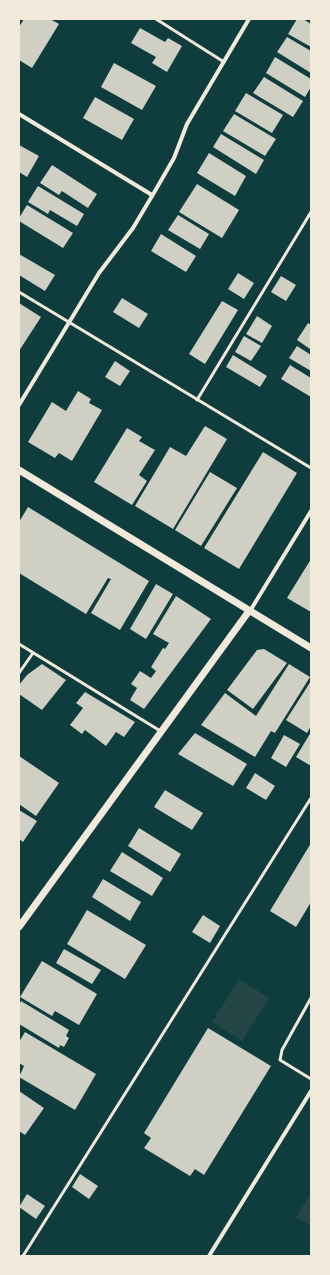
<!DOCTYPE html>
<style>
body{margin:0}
#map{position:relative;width:330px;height:1275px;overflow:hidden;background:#0f3d3e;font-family:"Noto Sans",sans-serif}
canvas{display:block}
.frame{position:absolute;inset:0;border:20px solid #f1e9da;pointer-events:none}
</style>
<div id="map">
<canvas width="330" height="1275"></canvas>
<div class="frame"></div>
</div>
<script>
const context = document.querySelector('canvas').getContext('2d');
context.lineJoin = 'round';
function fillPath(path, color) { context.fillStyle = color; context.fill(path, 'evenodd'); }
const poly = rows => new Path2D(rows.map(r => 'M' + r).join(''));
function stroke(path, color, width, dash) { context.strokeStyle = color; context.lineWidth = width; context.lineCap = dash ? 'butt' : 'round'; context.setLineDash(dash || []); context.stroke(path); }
fillPath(poly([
 [239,979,269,998,242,1041,212,1022],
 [311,1193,311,1226,296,1217]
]), '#244646');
fillPath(poly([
 [24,19,50,19,59,24,32,68,19,60,19,27],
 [297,19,303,19,311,24,311,47,288,34],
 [140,28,165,42,168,38,182,46,167,72,152,63,156,57,131,43],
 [287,37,311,51,311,73,277,52],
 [275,57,311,79,311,87,305,97,266,73],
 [114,63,156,86,142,110,101,87],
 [264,77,303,101,293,117,253,93],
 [246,93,283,115,272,133,235,111],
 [95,97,134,119,122,140,83,118],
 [234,114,276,139,265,156,223,131],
 [221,134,264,160,256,174,213,147],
 [19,145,39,156,27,177,19,172],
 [209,153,246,176,235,196,197,173],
 [52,165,97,194,88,208,62,191,59,195,40,183],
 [197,184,239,210,222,238,179,212],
 [38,186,84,214,77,226,50,210,48,214,28,202],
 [27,205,73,233,63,248,19,221,19,218],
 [178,215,209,234,200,249,168,230],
 [161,234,196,256,186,272,151,251],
 [19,254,55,275,45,291,19,275],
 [238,273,254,283,244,299,228,289],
 [281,276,296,285,286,301,271,292],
 [122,298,148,314,139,328,113,312],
 [222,301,238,310,205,364,189,354],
 [19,303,41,317,19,351],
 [257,316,272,326,262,343,246,334],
 [308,323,311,325,310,349,297,340],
 [244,336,261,346,251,361,235,352],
 [297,346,311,355,311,371,289,358],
 [233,355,267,376,260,387,226,367],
 [115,361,130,371,120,386,105,377],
 [290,365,311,378,311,397,281,379],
 [78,391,91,399,89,403,102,410,72,461,59,453,55,458,28,442,52,402,66,411],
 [205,426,227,439,173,529,135,506,170,447,186,456],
 [127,428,142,437,139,441,155,450,139,475,147,481,132,505,94,482],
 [263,452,297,473,239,569,204,548],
 [210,472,237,488,201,546,175,530],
 [28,507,149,581,120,630,91,613,111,579,108,578,86,614,19,573,19,522],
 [311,559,311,612,287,598],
 [156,584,173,594,146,639,130,629],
 [176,596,211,619,144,709,130,700,137,688,131,684,140,671,151,678,156,671,151,667,163,648,165,649,169,643,153,634],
 [264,649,287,663,253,709,227,690,257,650],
 [42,664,66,680,42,710,19,694,19,685,27,675],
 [289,664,310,677,275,733,271,731,255,757,201,725,225,693,256,716],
 [311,681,311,726,307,733,286,720],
 [85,692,135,722,124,737,116,732,106,746,85,730,82,734,70,725,83,708,76,703],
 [311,732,311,766,296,757],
 [195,733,247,764,233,786,178,754],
 [284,735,300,744,286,767,271,758],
 [19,756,59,783,36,816,19,804],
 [255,773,275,786,266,800,246,788],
 [165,790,203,813,192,830,154,807],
 [19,810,37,821,23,842,19,839],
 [139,828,181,854,170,872,128,846],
 [311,843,311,902,296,927,270,911],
 [122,852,163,878,152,896,110,871],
 [103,879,141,902,130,921,92,897],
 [87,910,146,945,125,979,67,944],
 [203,915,220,926,210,943,192,932],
 [64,949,101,970,92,984,56,963],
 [42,961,97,994,79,1025,55,1011,52,1016,20,997],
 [21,1001,69,1030,66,1036,69,1038,64,1047,60,1045,59,1048,19,1024,19,1005],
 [208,1028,271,1066,204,1175,195,1169,190,1176,144,1148,151,1138,144,1133],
 [25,1032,96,1074,75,1110,19,1077,24,1066,19,1063,19,1042],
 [19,1091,44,1108,25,1135,19,1131],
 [80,1174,98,1186,89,1199,72,1187],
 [27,1194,45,1206,36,1219,19,1207]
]), '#cfcfc3');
stroke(poly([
 [156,19,224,62],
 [19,292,311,468],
 [197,400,311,212],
 [19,644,162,732],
 [19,673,33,653],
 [311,998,282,1050,280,1060,311,1079],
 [23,1256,311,798]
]), '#f1e9da', 3);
stroke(poly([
 [19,114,152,195],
 [19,405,99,273,133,228,155,191,174,158,187,124,249,19],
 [250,611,311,511],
 [209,1256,311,1091]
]), '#f1e9da', 4);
stroke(poly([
 [19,470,311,648],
 [19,927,249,611]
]), '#f1e9da', 7);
</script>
